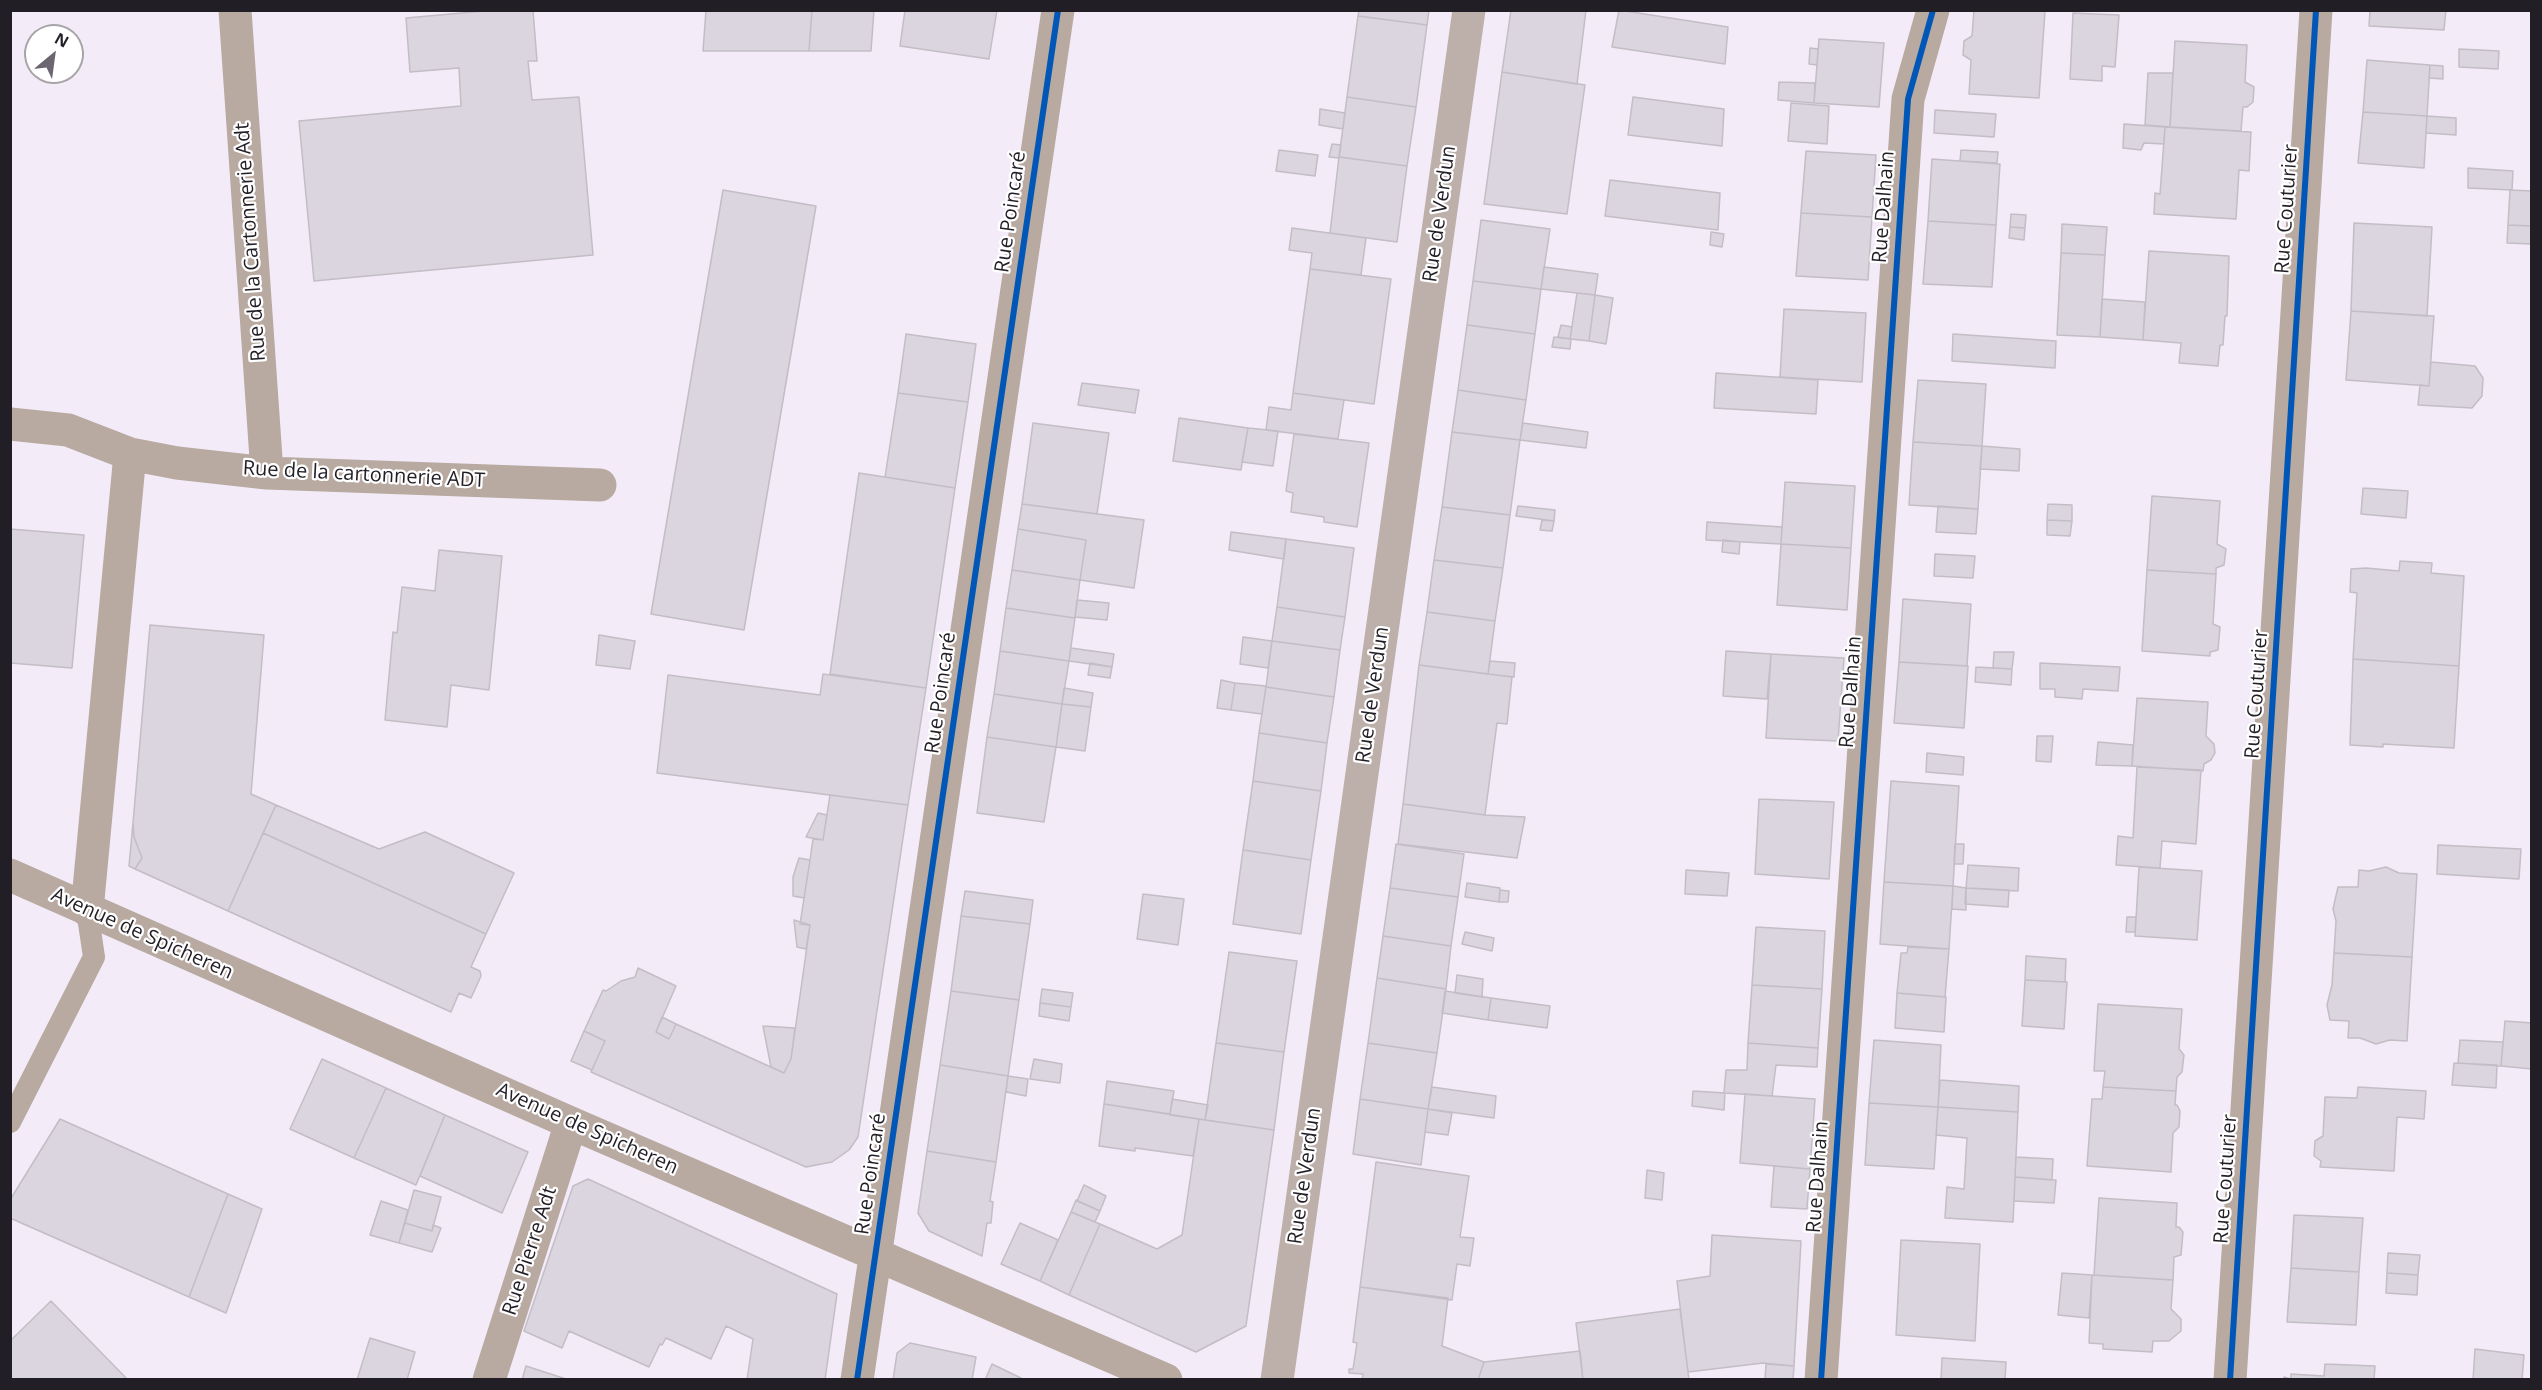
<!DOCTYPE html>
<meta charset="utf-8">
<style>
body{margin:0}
#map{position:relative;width:2542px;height:1390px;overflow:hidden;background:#f3ecf8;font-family:"Open Sans",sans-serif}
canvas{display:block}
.frame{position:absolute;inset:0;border:12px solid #221e26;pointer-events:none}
.north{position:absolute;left:24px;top:24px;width:60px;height:60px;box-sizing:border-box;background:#fff;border:2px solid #a7a5a8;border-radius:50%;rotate:29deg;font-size:16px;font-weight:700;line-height:24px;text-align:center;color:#221e26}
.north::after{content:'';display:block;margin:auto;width:21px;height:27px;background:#6b6670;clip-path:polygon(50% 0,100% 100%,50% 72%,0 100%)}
</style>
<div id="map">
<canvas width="2542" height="1390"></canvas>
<div class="frame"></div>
<div class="north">N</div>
</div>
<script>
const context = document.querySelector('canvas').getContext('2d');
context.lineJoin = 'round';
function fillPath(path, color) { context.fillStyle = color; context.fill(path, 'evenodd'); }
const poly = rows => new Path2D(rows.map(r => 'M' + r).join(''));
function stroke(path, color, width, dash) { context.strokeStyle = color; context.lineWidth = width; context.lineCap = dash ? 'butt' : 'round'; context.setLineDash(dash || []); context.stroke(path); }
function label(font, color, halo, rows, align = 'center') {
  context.font = font + ' "Open Sans",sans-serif'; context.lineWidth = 4.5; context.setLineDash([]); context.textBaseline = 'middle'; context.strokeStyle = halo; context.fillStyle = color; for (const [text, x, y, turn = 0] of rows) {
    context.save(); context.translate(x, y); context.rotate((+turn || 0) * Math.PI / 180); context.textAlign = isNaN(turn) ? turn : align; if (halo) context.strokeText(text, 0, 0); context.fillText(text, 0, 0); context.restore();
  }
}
const building = poly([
 [495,10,533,10,537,61,528,61,532,100,579,97,593,255,314,281,299,121,461,106,459,68,410,72,406,18,495,10],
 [706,10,812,10,809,51,703,51,706,10],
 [812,10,874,10,871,51,809,51,812,10],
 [905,10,997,10,989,59,900,46,905,10],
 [1359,10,1429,10,1427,25,1358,16,1359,10],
 [1511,10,1586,10,1577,84,1502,72,1511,10],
 [1619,10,1728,27,1725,64,1612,47,1619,10],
 [1974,10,2045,11,2039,98,1969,94,1971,60,1963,55,1964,41,1972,36,1974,10],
 [2370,10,2446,10,2444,30,2369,26,2370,10],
 [2073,13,2119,15,2115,67,2102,66,2102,81,2070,79,2073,13],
 [1358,16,1427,25,1416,107,1347,97,1358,16],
 [1819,39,1884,43,1879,107,1814,103,1819,39],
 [2175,41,2247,45,2245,82,2254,87,2253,102,2247,107,2243,107,2241,131,2170,127,2175,41],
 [1810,48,1818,49,1817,65,1809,64,1810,48],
 [2459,49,2499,51,2498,69,2459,67,2459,49],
 [2367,60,2430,65,2427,116,2363,112,2367,60],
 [2430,65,2443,66,2443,79,2429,78,2430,65],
 [1502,72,1585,85,1567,214,1484,204,1502,72],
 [2148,73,2173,73,2170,127,2145,125,2148,73],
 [1779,82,1815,83,1814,103,1778,100,1779,82],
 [1347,97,1416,107,1407,166,1339,157,1347,97],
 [1633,97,1724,109,1722,146,1628,135,1633,97],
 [1791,103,1829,106,1827,144,1788,141,1791,103],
 [1320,109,1345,113,1343,129,1319,125,1320,109],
 [1935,110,1996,114,1994,137,1934,133,1935,110],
 [2363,112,2427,116,2424,168,2358,163,2363,112],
 [2427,116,2456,118,2456,135,2426,133,2427,116],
 [2124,124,2165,127,2164,144,2144,143,2141,150,2123,148,2124,124],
 [2165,127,2251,132,2249,171,2239,170,2236,219,2154,214,2155,193,2160,194,2165,127],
 [1332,144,1341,145,1339,158,1329,157,1332,144],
 [1279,150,1318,155,1315,176,1276,171,1279,150],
 [1961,150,1998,152,1997,163,1960,161,1961,150],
 [1806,151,1876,155,1872,217,1801,213,1806,151],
 [1339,157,1407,166,1397,242,1330,233,1339,157],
 [1932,159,2000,164,1996,225,1928,221,1932,159],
 [2468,168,2513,171,2512,190,2468,188,2468,168],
 [1610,180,1720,193,1718,230,1605,216,1610,180],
 [723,190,816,206,744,630,651,614,723,190],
 [2510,190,2532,191,2532,226,2508,225,2510,190],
 [1801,213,1872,217,1868,280,1796,276,1801,213],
 [2011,214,2026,215,2025,228,2010,227,2011,214],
 [1481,220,1550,229,1541,289,1473,281,1481,220],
 [1928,221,1996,225,1992,287,1923,284,1928,221],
 [2354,223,2432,227,2427,316,2351,311,2354,223],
 [2062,224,2107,227,2105,255,2061,253,2062,224],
 [2508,225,2532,226,2532,244,2507,243,2508,225],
 [2010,227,2025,228,2024,240,2009,238,2010,227],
 [1292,228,1366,238,1361,275,1310,269,1312,253,1289,250,1292,228],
 [1711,232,1724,234,1722,247,1710,245,1711,232],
 [2149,251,2229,256,2227,316,2225,316,2223,345,2220,345,2218,366,2179,363,2181,343,2143,340,2149,251],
 [2061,253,2105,255,2100,337,2057,335,2061,253],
 [1544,267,1598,274,1595,295,1541,289,1544,267],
 [1310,269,1391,279,1374,404,1293,393,1310,269],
 [1473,281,1541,289,1535,334,1467,325,1473,281],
 [1577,293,1595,295,1589,341,1570,339,1577,293],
 [1595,295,1613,298,1606,344,1589,341,1595,295],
 [2102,299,2145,302,2143,340,2100,337,2102,299],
 [1784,309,1866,313,1862,382,1780,377,1784,309],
 [2351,311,2434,316,2429,386,2346,380,2351,311],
 [1467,325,1535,334,1526,400,1458,390,1467,325],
 [1561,325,1572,327,1570,339,1558,337,1561,325],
 [906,334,976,344,968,402,898,393,906,334],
 [1953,334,2056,341,2055,368,1952,361,1953,334],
 [1554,337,1571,339,1570,349,1552,347,1554,337],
 [2431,362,2475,366,2483,378,2482,396,2472,408,2418,405,2420,385,2429,386,2431,362],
 [1716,373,1818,380,1816,414,1714,408,1716,373],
 [1918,380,1986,384,1982,446,1913,442,1918,380],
 [1082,383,1139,390,1135,413,1078,405,1082,383],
 [1458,390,1526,400,1520,440,1452,432,1458,390],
 [898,393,968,402,955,488,885,477,898,393],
 [1293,393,1344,400,1338,439,1266,430,1269,407,1291,410,1293,393],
 [1179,418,1248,428,1241,470,1173,461,1179,418],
 [1033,423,1109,433,1097,514,1022,504,1033,423],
 [1523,423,1588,432,1586,448,1520,440,1523,423],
 [1248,428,1278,431,1273,466,1242,462,1248,428],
 [1452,432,1520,440,1510,515,1442,507,1452,432],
 [1294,434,1369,443,1357,527,1324,522,1324,517,1291,512,1293,493,1286,491,1294,434],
 [1913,442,1982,446,1978,509,1909,505,1913,442],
 [1982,446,2020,449,2019,471,1980,469,1982,446],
 [859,473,955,488,926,688,830,674,859,473],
 [1785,482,1855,486,1851,548,1781,544,1785,482],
 [2363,488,2408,491,2406,518,2361,514,2363,488],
 [2152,496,2220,501,2217,544,2226,549,2224,565,2216,568,2216,574,2147,570,2152,496],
 [1022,504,1144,520,1134,588,1080,580,1086,540,1018,529,1022,504],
 [2048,504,2072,505,2072,521,2047,520,2048,504],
 [1518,506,1555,510,1554,521,1516,516,1518,506],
 [1938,506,1978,509,1976,534,1936,532,1938,506],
 [1442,507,1510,515,1503,568,1434,560,1442,507],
 [1542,520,1554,521,1552,531,1540,530,1542,520],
 [2047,520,2072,521,2070,536,2047,535,2047,520],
 [1707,522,1782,527,1781,544,1706,540,1707,522],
 [10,529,84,535,72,668,10,663,10,529],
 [1018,529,1086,540,1080,580,1012,570,1018,529],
 [1231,532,1286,539,1284,559,1229,550,1231,532],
 [1286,539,1354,548,1345,617,1277,607,1286,539],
 [1723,540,1740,542,1739,554,1722,552,1723,540],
 [1781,544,1851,548,1847,610,1777,605,1781,544],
 [439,550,502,556,489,690,451,685,447,727,385,720,393,632,397,633,402,587,435,591,439,550],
 [1935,554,1975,556,1973,578,1934,576,1935,554],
 [1434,560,1503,568,1495,621,1427,612,1434,560],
 [2400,561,2432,563,2431,573,2464,576,2459,666,2353,659,2357,593,2350,592,2351,569,2366,568,2399,571,2400,561],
 [1012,570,1080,580,1075,618,1006,608,1012,570],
 [2147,570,2216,574,2213,624,2220,627,2218,650,2210,652,2210,656,2142,651,2147,570],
 [1903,599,1971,604,1967,666,1899,662,1903,599],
 [1077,600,1109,603,1107,620,1075,617,1077,600],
 [1277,607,1345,617,1340,650,1272,641,1277,607],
 [1006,608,1075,618,1069,661,1000,651,1006,608],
 [1427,612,1495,621,1488,674,1419,665,1427,612],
 [150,625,264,635,251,794,276,805,228,911,135,869,142,858,134,837,133,823,150,625],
 [599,635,635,641,630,669,596,665,599,635],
 [1243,637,1272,641,1268,668,1240,664,1243,637],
 [1272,641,1340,650,1334,697,1266,687,1272,641],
 [1071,648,1114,654,1112,667,1069,661,1071,648],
 [1000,651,1069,661,1062,704,994,694,1000,651],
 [1726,651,1771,654,1767,699,1723,696,1726,651],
 [1994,652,2014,652,2012,669,1993,668,1994,652],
 [1771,654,1844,658,1838,741,1766,738,1771,654],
 [2353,659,2459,666,2454,748,2383,744,2383,747,2350,745,2353,659],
 [1490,661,1515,663,1514,677,1488,674,1490,661],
 [1899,662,1968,666,1964,728,1894,723,1899,662],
 [1090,663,1112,667,1110,678,1088,675,1090,663],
 [2040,663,2120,667,2118,691,2083,689,2082,699,2055,697,2055,689,2040,689,2040,663],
 [1419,665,1512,677,1507,724,1497,723,1485,815,1403,804,1419,665],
 [1976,667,2012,669,2011,685,1975,682,1976,667],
 [823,674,926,688,908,805,657,773,668,675,820,695,823,674],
 [1221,680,1235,683,1231,710,1217,708,1221,680],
 [1235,683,1266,686,1262,714,1231,710,1235,683],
 [1266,687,1334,697,1327,743,1259,733,1266,687],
 [1064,688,1093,693,1091,707,1062,704,1064,688],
 [994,694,1062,704,1056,747,987,737,994,694],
 [2137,698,2208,702,2206,736,2214,744,2215,753,2211,760,2204,764,2203,771,2132,766,2137,698],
 [1062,704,1091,707,1085,751,1056,747,1062,704],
 [1259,733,1327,743,1321,791,1253,781,1259,733],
 [2037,736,2053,736,2051,762,2036,761,2037,736],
 [987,737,1056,747,1044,822,977,813,987,737],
 [2098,742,2133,745,2132,766,2096,765,2098,742],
 [1927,753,1964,757,1963,775,1926,772,1927,753],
 [2137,767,2201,770,2196,844,2162,841,2160,868,2116,865,2118,836,2133,838,2137,767],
 [1253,781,1321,791,1311,860,1243,850,1253,781],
 [1891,781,1959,786,1953,886,1884,882,1891,781],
 [830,795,908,805,858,1137,849,1150,832,1162,806,1167,591,1072,605,1041,584,1031,603,990,606,991,621,981,635,977,638,968,676,986,656,1032,669,1039,676,1024,784,1073,791,1059,810,925,800,924,810,860,813,839,823,840,830,795],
 [1759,799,1834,802,1829,879,1755,874,1759,799],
 [1403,804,1485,815,1525,817,1517,858,1398,844,1403,804],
 [276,805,379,849,425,832,514,873,486,934,263,833,276,805],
 [818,813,827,815,823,840,806,837,818,813],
 [133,823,134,837,142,858,135,869,129,866,133,823],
 [263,833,486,934,471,967,480,971,481,976,471,998,459,993,451,1012,228,911,263,833],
 [1396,844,1464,854,1458,897,1390,888,1396,844],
 [1955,844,1964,844,1963,864,1954,864,1955,844],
 [2438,845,2521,849,2519,879,2437,874,2438,845],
 [1243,850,1311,860,1301,934,1233,924,1243,850],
 [799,858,810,860,804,898,793,896,793,877,799,858],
 [1968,865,2019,868,2018,891,1966,888,1968,865],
 [2139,867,2202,871,2197,940,2135,936,2139,867],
 [2386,867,2399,873,2417,874,2412,957,2334,953,2336,921,2333,909,2338,887,2358,887,2359,870,2369,871,2386,867],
 [1686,870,1729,873,1727,896,1685,894,1686,870],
 [1884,882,1953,886,1949,949,1880,944,1884,882],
 [1467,883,1500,888,1499,902,1465,897,1467,883],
 [1953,886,1966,888,1966,910,1952,909,1953,886],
 [1390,888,1458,897,1451,946,1383,936,1390,888],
 [1966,888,2009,890,2008,907,1965,904,1966,888],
 [1500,890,1509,891,1508,902,1499,902,1500,890],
 [965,891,1033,900,1030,924,961,916,965,891],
 [1143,894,1184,899,1178,945,1137,939,1143,894],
 [961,916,1030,924,1019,1000,951,991,961,916],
 [2127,917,2136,917,2135,932,2126,932,2127,917],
 [794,920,810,925,806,949,797,947,794,920],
 [1756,927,1825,931,1822,989,1752,985,1756,927],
 [1465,932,1494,938,1492,951,1462,944,1465,932],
 [1383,936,1451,946,1446,989,1377,978,1383,936],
 [1908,947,1949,949,1945,997,1897,993,1901,953,1907,953,1908,947],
 [1229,952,1297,961,1284,1052,1216,1043,1229,952],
 [2334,953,2412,957,2407,1041,2390,1040,2376,1044,2360,1038,2348,1038,2349,1021,2330,1020,2327,1005,2332,985,2334,953],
 [2026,956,2066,959,2065,982,2025,980,2026,956],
 [1457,975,1483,979,1482,997,1455,993,1457,975],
 [1377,978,1446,989,1437,1053,1368,1043,1377,978],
 [2025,980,2067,982,2064,1029,2022,1026,2025,980],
 [1752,985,1822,989,1818,1048,1748,1043,1752,985],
 [1042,989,1073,993,1071,1007,1040,1003,1042,989],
 [951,991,1019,1000,1008,1076,940,1065,951,991],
 [1445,991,1491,998,1488,1020,1442,1013,1445,991],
 [1897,993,1946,997,1944,1032,1895,1028,1897,993],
 [1491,998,1550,1006,1547,1028,1488,1020,1491,998],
 [1040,1003,1071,1007,1069,1021,1039,1016,1040,1003],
 [2098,1004,2182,1009,2179,1049,2184,1055,2182,1072,2177,1077,2176,1091,2103,1087,2105,1071,2094,1071,2098,1004],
 [662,1017,676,1024,669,1039,656,1032,662,1017],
 [2505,1021,2532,1023,2532,1069,2501,1066,2505,1021],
 [763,1026,795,1028,791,1059,784,1073,771,1067,763,1026],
 [584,1031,605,1041,592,1070,571,1061,584,1031],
 [1874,1040,1941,1045,1938,1107,1869,1103,1874,1040],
 [2460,1040,2503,1042,2501,1066,2458,1063,2460,1040],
 [1216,1043,1284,1052,1274,1130,1205,1120,1216,1043],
 [1368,1043,1437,1053,1428,1109,1360,1099,1368,1043],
 [1748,1043,1818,1048,1817,1067,1776,1065,1772,1096,1724,1093,1726,1070,1747,1070,1748,1043],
 [322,1059,386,1088,354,1158,290,1129,322,1059],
 [1034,1059,1062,1064,1060,1083,1030,1079,1034,1059],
 [2454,1063,2497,1065,2496,1088,2452,1085,2454,1063],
 [940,1065,1008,1076,996,1162,927,1151,940,1065],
 [1008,1076,1028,1079,1026,1096,1006,1092,1008,1076],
 [1940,1080,2019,1086,2018,1112,1938,1107,1940,1080],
 [1107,1081,1174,1091,1170,1114,1104,1104,1107,1081],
 [1432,1087,1496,1096,1494,1118,1428,1109,1432,1087],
 [2103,1087,2176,1091,2175,1105,2177,1105,2180,1111,2179,1127,2173,1133,2171,1172,2087,1166,2092,1099,2102,1099,2103,1087],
 [2358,1087,2426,1091,2424,1119,2397,1117,2394,1171,2320,1167,2321,1161,2314,1156,2315,1141,2323,1136,2325,1097,2357,1098,2358,1087],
 [386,1088,445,1115,416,1185,354,1158,386,1088],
 [1693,1091,1725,1093,1724,1110,1692,1106,1693,1091],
 [1745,1094,1815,1099,1810,1169,1740,1163,1745,1094],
 [1172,1099,1208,1105,1205,1120,1170,1115,1172,1099],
 [1360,1099,1428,1109,1421,1165,1353,1154,1360,1099],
 [1869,1103,1938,1107,1934,1169,1865,1165,1869,1103],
 [1104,1104,1199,1119,1193,1156,1135,1148,1135,1151,1099,1146,1104,1104],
 [1938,1107,2018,1112,2013,1222,1945,1218,1947,1187,1964,1189,1967,1138,1936,1135,1938,1107],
 [1428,1109,1452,1113,1448,1135,1425,1132,1428,1109],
 [445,1115,528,1152,502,1213,420,1176,445,1115],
 [60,1119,228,1194,189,1297,10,1218,10,1200,60,1119],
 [1199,1119,1274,1130,1246,1326,1196,1352,1069,1295,1100,1224,1157,1249,1182,1235,1199,1119],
 [927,1151,996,1162,990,1201,993,1202,991,1223,987,1223,982,1256,929,1231,918,1213,927,1151],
 [2016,1157,2053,1159,2052,1180,2015,1177,2016,1157],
 [1376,1162,1469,1176,1460,1237,1474,1238,1470,1266,1457,1264,1452,1300,1360,1287,1376,1162],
 [1774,1166,1810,1169,1807,1209,1771,1207,1774,1166],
 [1647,1170,1664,1173,1662,1200,1645,1198,1647,1170],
 [2015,1177,2056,1180,2054,1203,2014,1201,2015,1177],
 [588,1179,837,1294,825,1380,747,1380,753,1339,726,1326,711,1359,666,1338,662,1345,660,1344,649,1367,569,1331,562,1348,524,1331,573,1186,588,1179],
 [1084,1185,1106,1196,1100,1211,1077,1201,1084,1185],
 [414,1190,441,1197,432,1231,405,1223,414,1190],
 [228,1194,262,1209,226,1313,189,1297,228,1194],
 [2099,1198,2177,1203,2176,1227,2179,1227,2183,1232,2181,1255,2174,1257,2173,1280,2094,1275,2099,1198],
 [1076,1200,1100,1211,1095,1222,1071,1212,1076,1200],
 [381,1201,408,1210,399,1243,370,1235,381,1201],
 [1071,1212,1100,1224,1069,1295,1040,1281,1071,1212],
 [2294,1215,2363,1218,2359,1272,2291,1268,2294,1215],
 [405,1223,432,1231,433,1225,441,1228,432,1252,399,1243,405,1223],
 [1020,1223,1058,1240,1040,1281,1001,1264,1020,1223],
 [1712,1235,1801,1241,1794,1366,1763,1363,1688,1372,1677,1281,1710,1276,1712,1235],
 [1901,1240,1980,1244,1975,1341,1896,1335,1901,1240],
 [2388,1253,2420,1255,2418,1275,2387,1273,2388,1253],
 [2291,1268,2359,1272,2356,1325,2287,1322,2291,1268],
 [2062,1273,2092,1275,2089,1318,2058,1315,2062,1273],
 [2387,1273,2418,1275,2417,1295,2386,1293,2387,1273],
 [2092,1275,2173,1280,2171,1309,2181,1319,2181,1331,2169,1341,2153,1341,2152,1352,2103,1349,2103,1344,2089,1343,2092,1275],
 [1360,1287,1448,1298,1442,1346,1484,1362,1478,1380,1362,1380,1363,1374,1349,1373,1349,1369,1353,1369,1357,1343,1353,1342,1360,1287],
 [51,1301,128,1380,10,1380,10,1341,51,1301],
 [1680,1309,1689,1380,1583,1380,1576,1323,1680,1309],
 [370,1338,415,1352,407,1380,357,1380,370,1338],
 [910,1343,976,1357,972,1380,893,1380,897,1353,910,1343],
 [2475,1349,2524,1355,2522,1380,2473,1380,2475,1349],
 [1580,1351,1583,1380,1478,1380,1484,1362,1580,1351],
 [1942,1358,2006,1362,2005,1380,1941,1380,1942,1358],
 [992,1364,1025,1380,985,1380,992,1364],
 [1766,1364,1794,1366,1793,1380,1765,1380,1766,1364],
 [2325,1364,2375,1366,2374,1380,2284,1380,2284,1377,2291,1379,2291,1374,2324,1376,2325,1364],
 [526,1366,569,1380,522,1380,526,1366]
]);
fillPath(building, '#dad5de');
stroke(building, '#c3bdc6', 1.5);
stroke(poly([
 [10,1122,94,957,87,910]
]), '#b8a9a1', 22);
stroke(poly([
 [235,10,267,473],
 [10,424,68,430,130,454,177,463,267,473,600,485],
 [10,875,571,1123,1166,1380],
 [87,910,130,454],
 [489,1380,571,1123],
 [857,1380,1058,10],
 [1821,1380,1908,99,1933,10],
 [2230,1380,2316,10]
]), '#b8a9a1', 33);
stroke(poly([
 [1277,1380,1469,10]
]), '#bdb0aa', 33);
stroke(poly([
 [857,1380,1058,10],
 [1821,1380,1908,99,1933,10],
 [2230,1380,2316,10]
]), '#0057b8', 6);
label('20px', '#221e26', '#fff', [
 ["Rue Dalhain",1884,207,-86],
 ["Rue Couturier",2287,209,-86],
 ["Rue Poincaré",1011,212,-82],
 ["Rue de Verdun",1440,214,-82],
 ["Rue de la Cartonnerie Adt",251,242,-94],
 ["Rue de la cartonnerie ADT",364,475,3],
 ["Rue Dalhain",1851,692,-86],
 ["Rue Poincaré",941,693,-82],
 ["Rue Couturier",2257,694,-86],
 ["Rue de Verdun",1373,695,-82],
 ["Avenue de Spicheren",142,934,24],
 ["Avenue de Spicheren",587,1129,24],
 ["Rue Poincaré",871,1174,-82],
 ["Rue de Verdun",1305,1176,-82],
 ["Rue Dalhain",1818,1177,-86],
 ["Rue Couturier",2226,1179,-86],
 ["Rue Pierre Adt",530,1251,-72]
]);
</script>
